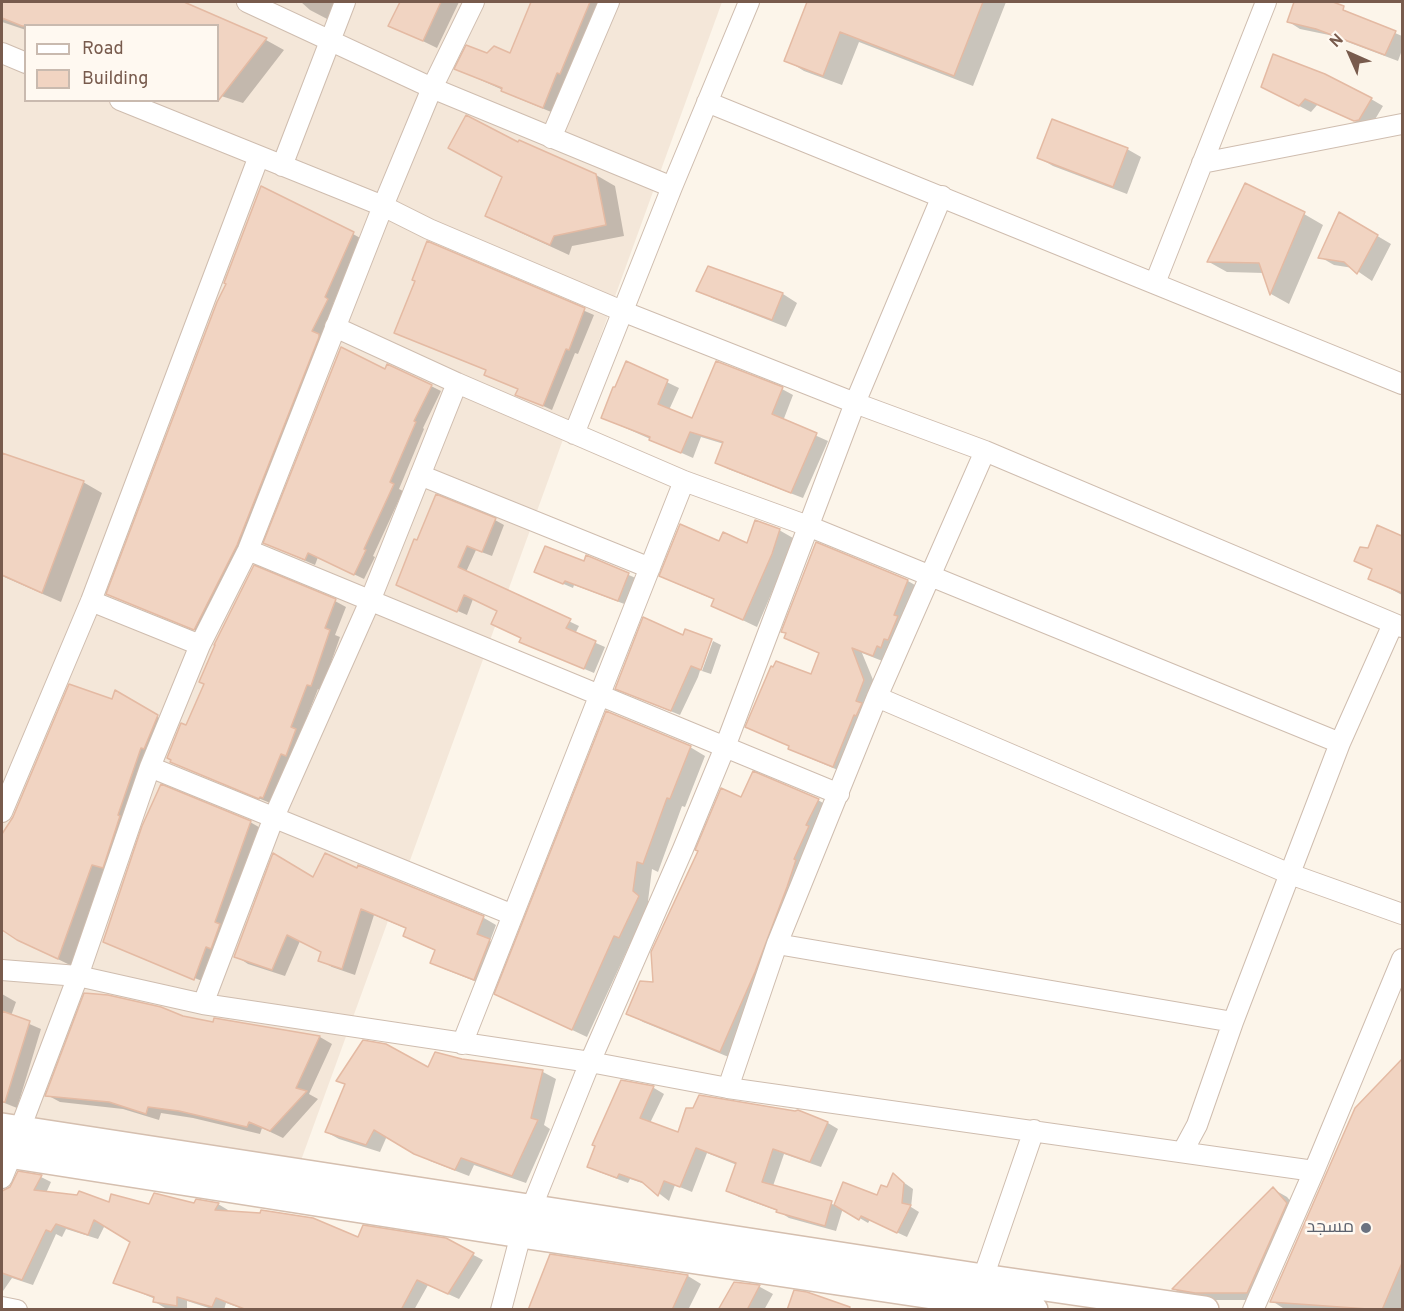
<!DOCTYPE html>
<meta charset="utf-8">
<style>
body{margin:0}
#map{position:relative;width:1404px;height:1311px;overflow:hidden;background:#fcf5ea;font-family:Overpass,sans-serif}
canvas{display:block}
.frame{position:absolute;inset:0;border:3px solid #785b4d;pointer-events:none}
.legend{position:absolute;left:24px;top:24px;width:195px;height:78px;box-sizing:border-box;background:#fff9f1;border:2px solid #c9baaf;margin:0;padding:8px 10px;list-style:none;font-size:18px;color:#785b4d}
.legend li{display:flex;align-items:center;gap:12px;height:30px}
.legend b{width:30px;border:2px solid #c9baaf}
.north{position:absolute;left:1320px;top:24px;width:60px;height:60px;-webkit-text-stroke:4px #fff9f1;paint-order:stroke;rotate:315deg;font-size:16px;font-weight:700;line-height:24px;text-align:center;color:#785b4d}
.north::after{content:'';display:block;margin:auto;width:21px;height:27px;background:#785b4d;clip-path:polygon(50% 0,100% 100%,50% 72%,0 100%)}
</style>
<div id="map">
<canvas width="1404" height="1311"></canvas>
<div class="frame"></div>
<ul class="legend">
<li><b style="height:8px;background:#fff"></b>Road</li>
<li><b style="height:16px;background:#f1d4c2"></b>Building</li>
</ul>
<div class="north">N</div>
</div>
<script>
const context = document.querySelector('canvas').getContext('2d');
context.lineJoin = 'round';
function fillPath(path, color) { context.fillStyle = color; context.fill(path, 'evenodd'); }
const poly = rows => new Path2D(rows.map(r => 'M' + r).join(''));
function stroke(path, color, width, dash) { context.strokeStyle = color; context.lineWidth = width; context.lineCap = dash ? 'butt' : 'round'; context.setLineDash(dash || []); context.stroke(path); }
function label(font, color, halo, rows, align = 'center') {
  context.font = font + ' Overpass,Cairo,sans-serif'; context.lineWidth = 5; context.setLineDash([]); context.textBaseline = 'middle'; context.strokeStyle = halo; context.fillStyle = color; for (const [text, x, y, turn = 0] of rows) {
    context.save(); context.translate(x, y); context.rotate((+turn || 0) * Math.PI / 180); context.textAlign = isNaN(turn) ? turn : align; if (halo) context.strokeText(text, 0, 0); context.fillText(text, 0, 0); context.restore();
  }
}
fillPath(poly([
 [2,2,722,2,300,1163,2,1117],
 [26,26,218,26,218,100,26,100]
]), '#f4e7d9');
fillPath(poly([
 [2,2,180,2,266,40,284,50,243,103,218,95,218,26,26,26,26,30,2,22],
 [301,2,336,2,329,20,310,10],
 [401,2,459,2,437,48,390,25],
 [532,2,605,2,556,114,515,97,503,90,456,69,487,55,511,55],
 [809,2,1006,2,973,86,859,42,842,85,804,71,786,60],
 [1296,2,1330,2,1355,16,1402,36,1402,50,1398,61,1329,35,1300,29,1289,22],
 [1274,93,1371,99,1383,106,1371,126,1367,127,1318,104,1311,112],
 [519,144,596,175,615,186,624,236,572,246,569,255,506,226,487,215],
 [1127,149,1141,157,1127,194,1053,166,1039,158],
 [1304,214,1323,225,1289,304,1271,294,1264,273,1227,272,1209,262],
 [1340,214,1391,244,1372,281,1353,268,1334,265,1320,257],
 [353,234,362,239,333,304,336,305,321,337,327,341,204,634,108,594],
 [428,243,594,315,578,354,575,353,552,410,517,394,519,389,486,375,488,370,396,332,416,281],
 [709,268,783,294,797,303,786,327,712,298,698,290],
 [627,363,679,388,669,410,693,420,782,389,793,395,783,421,828,441,803,498,728,469,717,463,724,444,701,437,693,458,603,418],
 [386,371,431,386,441,391,423,428,424,429,399,489,403,491,373,556,375,557,364,579,318,557,315,565,265,543],
 [2,454,83,482,102,493,61,602,2,576],
 [495,520,504,525,492,556,476,550,466,572,579,626,575,634,605,647,594,673,530,646,498,611,473,599,467,615,398,585],
 [1378,527,1402,537,1402,595,1370,578,1373,570,1356,560,1368,549],
 [779,530,793,538,785,562,757,627,713,606,715,600,675,583,661,576,720,543,748,545],
 [817,544,908,581,920,588,885,662,862,653,876,687,845,773,802,755,790,749,791,747,747,726,812,676,820,654,786,637],
 [587,557,638,579,627,605,574,585,573,588,536,572,585,563],
 [335,601,346,607,335,635,340,637,321,691,318,689,273,803,270,801,270,803,172,761,187,727],
 [684,637,710,639,698,677,680,715,626,693],
 [713,641,721,645,711,674,702,671],
 [116,692,171,725,72,966,33,947,2,928,2,838,9,823,113,701],
 [690,747,705,756,685,807,682,806,658,872,652,869,648,901,652,904,634,946,630,944,587,1037,496,994],
 [742,799,818,800,833,809,736,1060,643,1022,628,1013,655,984],
 [250,822,264,830,202,981,117,946,117,948,104,941],
 [359,867,484,918,496,925,490,941,503,948,487,986,444,969,432,962,436,951,404,936,407,929,374,915,355,975,332,967,319,960,323,952,300,941,285,976,248,964,236,956,314,879,358,870],
 [2,994,16,1002,11,1016,41,1029,17,1108,2,1102],
 [215,1020,320,1037,332,1044,309,1094,318,1099,283,1138,262,1128,260,1134,193,1118,161,1113,159,1120,123,1109,60,1102,47,1095,214,1024],
 [462,1060,543,1072,556,1079,544,1125,550,1129,526,1183,474,1165,469,1176,430,1161,387,1136,380,1152,339,1139,326,1132,346,1085,338,1081,428,1069],
 [1402,1061,1402,1310,1286,1310,1272,1301,1356,1109],
 [622,1082,654,1088,664,1094,650,1123,679,1134,798,1112,828,1123,838,1129,821,1167,784,1154,773,1186,835,1205,878,1197,888,1188,893,1175,913,1189,911,1207,919,1212,907,1237,870,1220,868,1223,843,1208,836,1231,789,1218,778,1211,739,1197,728,1191,737,1165,707,1153,692,1192,675,1185,669,1201,648,1185,630,1179,628,1183,599,1172,589,1166],
 [41,1177,51,1182,46,1193,110,1204,218,1204,228,1210,227,1212,359,1239,445,1240,483,1260,459,1299,428,1285,414,1310,245,1310,226,1303,224,1310,215,1310,187,1301,187,1310,178,1310,165,1308,155,1302,155,1299,115,1282,131,1241,105,1225,98,1239,66,1229,62,1237,56,1234,33,1285,12,1278,3,1291,2,1290,2,1206,7,1195],
 [1273,1189,1287,1197,1300,1212,1262,1300,1211,1300,1187,1297,1174,1289],
 [551,1256,688,1276,701,1284,688,1310,529,1310],
 [735,1283,760,1287,773,1294,764,1310,720,1310]
]), '#0003');
const building = poly([
 [2,2,184,2,267,38,218,101,218,26,22,26,2,18,2,2],
 [400,2,441,2,423,41,388,26,400,2],
 [531,2,590,2,560,74,557,73,543,108,501,91,502,88,454,69,466,45,487,53,494,46,510,53,531,2],
 [807,2,983,2,954,76,840,32,823,76,784,61,807,2],
 [1294,2,1333,2,1344,6,1343,10,1396,31,1385,55,1316,29,1287,22,1294,2],
 [1273,54,1325,74,1372,98,1359,120,1354,121,1305,99,1299,106,1261,87,1273,54],
 [466,115,518,142,519,140,596,174,606,225,554,236,550,245,485,216,502,177,448,148,466,115],
 [1052,119,1128,148,1113,187,1037,158,1052,119],
 [1245,183,1305,212,1270,295,1259,263,1207,262,1245,183],
 [261,186,354,232,325,297,328,299,312,331,319,334,319,337,237,545,194,630,106,594,217,302,226,284,224,283,261,186],
 [1339,212,1378,235,1357,274,1344,262,1318,258,1339,212],
 [427,241,585,308,569,350,566,349,543,406,515,395,518,389,484,375,486,370,394,333,415,281,412,280,427,241],
 [708,266,783,293,772,320,696,291,708,266],
 [341,347,385,369,387,364,432,385,414,421,416,422,390,482,394,484,364,549,366,550,354,575,308,553,305,560,263,543,341,347],
 [626,361,668,380,658,404,692,418,716,361,783,387,772,414,817,433,791,493,715,463,723,442,690,432,681,453,649,440,650,437,601,418,613,387,615,387,626,361],
 [2,453,84,481,42,593,2,575,2,453],
 [436,494,496,518,482,552,467,546,458,567,571,619,566,628,596,641,584,669,519,642,521,638,491,624,497,611,464,595,457,612,396,585,414,539,417,540,436,494],
 [755,520,780,529,772,554,743,620,711,606,714,599,659,576,680,524,719,541,723,532,747,543,755,520],
 [1377,525,1402,536,1402,593,1368,579,1372,569,1354,561,1360,547,1368,548,1377,525],
 [816,542,908,580,894,615,898,616,888,640,884,639,881,648,877,646,873,656,852,648,864,680,856,701,862,703,856,716,854,715,833,767,788,749,789,746,745,727,771,666,773,667,776,661,811,674,819,653,784,638,786,633,781,632,816,542],
 [545,546,584,561,586,555,629,573,618,601,565,581,563,584,534,572,545,546],
 [254,565,336,599,325,628,330,630,311,686,307,685,291,727,296,729,286,756,281,754,263,798,260,797,259,799,170,762,171,760,167,758,181,723,186,725,204,684,199,682,215,645,214,645,254,565],
 [643,617,683,635,685,629,712,639,701,670,691,666,671,711,615,689,643,617],
 [69,684,112,699,115,690,158,715,144,749,141,748,118,815,120,816,103,868,92,865,58,959,17,940,2,930,2,834,13,817,69,684],
 [606,711,691,746,670,799,667,798,643,864,637,862,633,891,639,896,619,938,614,936,572,1030,494,994,606,711],
 [753,771,819,799,806,825,809,826,794,859,796,860,787,887,755,972,720,1052,626,1014,640,981,653,982,651,952,698,851,695,850,721,788,741,797,753,771],
 [161,784,251,821,215,922,220,924,211,949,206,947,194,980,103,942,142,826,161,784],
 [273,853,313,877,325,853,357,868,358,865,484,916,477,934,490,939,474,980,430,963,435,950,403,936,406,928,361,909,342,969,318,961,321,952,287,935,272,970,234,957,273,853],
 [84,993,108,995,161,1007,183,1016,213,1022,214,1018,320,1036,296,1088,307,1091,270,1131,249,1122,247,1127,179,1111,148,1107,146,1114,109,1102,45,1096,84,993],
 [2,1011,30,1021,5,1102,2,1102,2,1011],
 [363,1040,386,1044,428,1067,435,1052,462,1059,543,1070,531,1118,538,1120,512,1176,461,1158,455,1170,414,1154,374,1130,366,1145,325,1132,345,1084,336,1081,363,1040],
 [1402,1059,1402,1263,1382,1310,1270,1302,1355,1108,1402,1059],
 [621,1080,654,1086,640,1118,678,1132,686,1108,693,1108,699,1095,795,1111,798,1110,828,1122,810,1162,773,1149,762,1182,832,1201,825,1226,776,1212,777,1210,726,1191,736,1163,696,1148,680,1187,664,1181,658,1196,642,1182,619,1174,617,1178,587,1167,595,1146,592,1145,621,1080],
 [18,1171,42,1175,34,1190,77,1195,79,1191,109,1202,111,1194,149,1204,154,1193,194,1203,196,1199,219,1203,215,1210,260,1213,261,1210,313,1218,358,1237,363,1225,446,1238,474,1253,448,1294,417,1280,401,1310,247,1310,216,1298,212,1307,177,1297,177,1306,153,1302,154,1297,113,1283,130,1242,94,1220,88,1235,56,1224,51,1232,46,1230,22,1280,2,1273,2,1191,10,1187,18,1171],
 [893,1173,904,1183,902,1203,911,1205,897,1233,861,1216,859,1220,834,1205,843,1182,877,1195,881,1185,887,1187,893,1173],
 [1273,1187,1287,1203,1247,1293,1195,1293,1172,1289,1273,1187],
 [550,1254,688,1275,672,1310,528,1310,550,1254],
 [734,1282,760,1285,747,1310,718,1310,734,1282],
 [794,1290,807,1292,850,1307,849,1310,787,1310,794,1290]
]);
fillPath(building, '#f1d4c2');
stroke(building, '#e4baa3', 1.5);
const street = poly([
 [247,2,432,88,672,187],
 [2,53,26,63],
 [120,100,383,206,429,229,622,311,855,403,985,451,1402,627],
 [707,102,1402,384],
 [551,138,609,2],
 [1202,163,1402,124],
 [282,166,345,2],
 [1155,283,1266,2],
 [335,327,457,383,684,481,808,526,1340,743],
 [574,434,672,187,749,2],
 [420,475,650,568],
 [248,550,839,794],
 [91,601,200,645],
 [877,697,1290,874,1402,914],
 [150,767,513,915],
 [2,812,91,601,259,156],
 [777,944,1233,1022],
 [2,970,78,976,203,1004,590,1062,728,1088,1314,1171],
 [203,1004,274,817,370,601,457,383],
 [462,1044,684,481],
 [728,1088,777,944,877,697,985,451],
 [20,1129,78,976,150,767,200,645,248,550,383,206,432,88,474,2],
 [1183,1151,1197,1125,1233,1022,1340,743,1393,624],
 [2,1178,12,1154],
 [983,1278,1034,1130],
 [2,1307,17,1310],
 [501,1310,521,1234,590,1062,683,849,725,747,855,403,942,196],
 [1253,1310,1314,1171,1402,959]
]);
const secondary = poly([
 [2,1127,983,1278,1205,1310],
 [2,1153,521,1234,1034,1310]
]);
stroke(street, '#cfbdaf', 22);
stroke(secondary, '#d5bfaf', 30);
stroke(street, '#fff', 20);
stroke(secondary, '#fff', 27);
for (const [x, y, r, color] of [
 [1366,1228,6,"#6b7280"]
]) { const dot = new Path2D(); dot.arc(x, y, r, 0, 2 * Math.PI); context.fillStyle = color; context.fill(dot); stroke(dot, '#fff9f1', 2); }
label('18px', '#5b616d', '#fff9f1', [
 ["مسجد",1354,1228]
], 'right');
</script>
